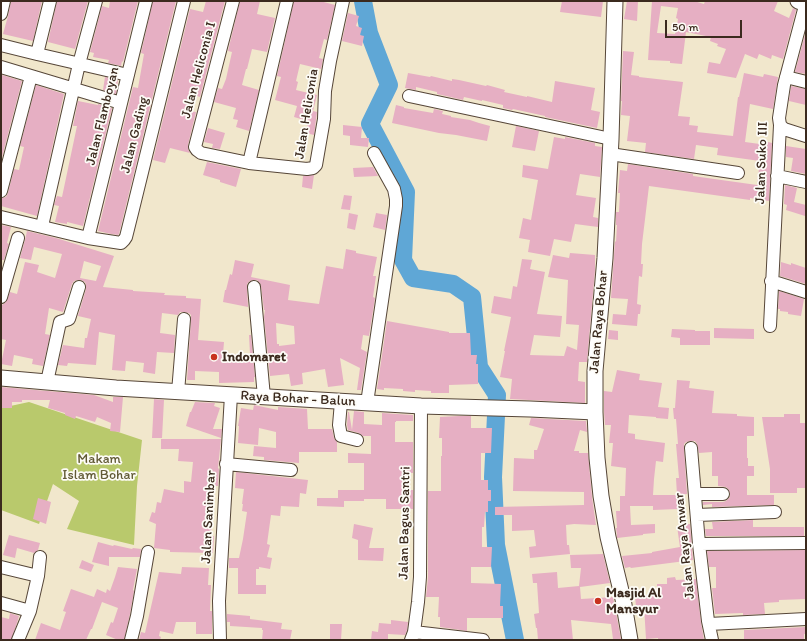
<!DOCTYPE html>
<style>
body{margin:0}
#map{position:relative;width:807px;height:641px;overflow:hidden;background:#f1e7cc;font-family:Itim,sans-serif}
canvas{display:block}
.frame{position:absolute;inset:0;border:2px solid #3b2a1e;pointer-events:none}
.scale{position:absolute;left:665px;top:20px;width:77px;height:18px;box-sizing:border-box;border:2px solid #3b2a1e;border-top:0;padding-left:5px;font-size:12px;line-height:14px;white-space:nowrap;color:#3b2a1e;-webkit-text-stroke:3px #fdfcf7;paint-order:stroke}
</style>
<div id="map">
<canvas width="807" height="641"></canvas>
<div class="frame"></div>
<div class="scale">50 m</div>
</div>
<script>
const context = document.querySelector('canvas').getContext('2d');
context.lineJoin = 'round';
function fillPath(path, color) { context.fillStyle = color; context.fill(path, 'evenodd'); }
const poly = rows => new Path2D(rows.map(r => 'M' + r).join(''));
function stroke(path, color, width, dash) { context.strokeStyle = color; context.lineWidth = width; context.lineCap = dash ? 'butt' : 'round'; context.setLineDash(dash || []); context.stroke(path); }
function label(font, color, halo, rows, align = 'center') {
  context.font = font + ' Itim,sans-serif'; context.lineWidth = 3.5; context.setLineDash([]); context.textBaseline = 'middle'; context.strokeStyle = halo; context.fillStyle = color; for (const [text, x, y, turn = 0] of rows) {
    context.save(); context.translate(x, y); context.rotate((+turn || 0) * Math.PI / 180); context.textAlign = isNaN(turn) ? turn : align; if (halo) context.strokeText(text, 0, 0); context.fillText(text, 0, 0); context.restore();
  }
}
fillPath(poly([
 [29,402,142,440,137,486,134,545,67,529,79,501,53,484,39,524,1,510,1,408]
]), '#b9c96c');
stroke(poly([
 [363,1,369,33,389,85,370,124,406,192,403,260,413,278,453,284,472,297,479,367,497,395,493,477,496,545,515,640]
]), '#5fa7d6', 18);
fillPath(poly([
 [11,1,42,1,33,41,3,34,8,16],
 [57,1,88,1,75,49,48,42],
 [110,1,138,1,123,62,122,61,121,66,108,63,109,60,93,57,94,53,90,52,102,6,109,8],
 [153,1,176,1,119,234,118,235,111,234,98,231,133,87,138,88,144,54,141,53],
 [206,1,225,1,200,97,194,95,190,111,196,112,188,145,188,149,190,153,170,148,165,163,153,160,190,9,203,12],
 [240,1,260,1,257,14,275,18,267,52,252,49,247,69,246,69,242,85,259,90,249,131,236,127,238,120,233,119,236,108,214,102,218,88,222,89,226,79,232,52,228,51],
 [294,1,320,1,335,5,327,40,324,39,319,58,323,59,321,69,300,64,296,81,298,82,296,90,317,95,313,111,317,112,314,135,306,133,308,121,294,117,297,106,275,100,281,77,277,76],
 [562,1,603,1,601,17,560,12],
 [627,1,638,1,637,21,624,19],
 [652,1,694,1,704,4,705,1,778,1,774,11,789,18,793,8,796,10,783,59,772,55,771,59,759,54,757,59,745,54,736,78,707,73,709,62,720,64,726,49,717,46,718,44,710,41,711,37,686,32,682,64,670,63,670,61,648,60],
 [661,6,678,8,676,18,678,19,675,34,657,33],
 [348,13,359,16,356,26,362,28,360,35,364,36,362,46,342,41],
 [806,31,806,74,795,72],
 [623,51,634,52,631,75,639,76,639,77,683,82,678,116,690,117,689,125,698,126,697,132,733,136,738,97,739,97,744,73,763,77,764,74,778,77,773,109,750,104,745,142,767,145,768,142,772,143,769,201,750,198,750,200,649,186,642,244,641,264,643,264,642,277,639,276,637,304,641,305,640,314,638,314,637,326,612,324,613,314,626,315,628,299,611,298,615,241,616,242,617,225,616,225,616,212,619,212,620,193,618,193,620,170,627,171,628,164,693,174,693,176,757,185,760,161,717,155,718,148,696,145,694,159,645,152,646,143,627,141,630,116,621,115,622,101,621,101],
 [408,73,430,77,431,76,452,81,452,79,459,80,486,86,487,85,505,90,504,92,527,97,527,96,552,102,555,81,595,88,591,110,600,112,597,128,545,117,545,116,513,109,512,110,503,108,503,105,482,100,482,101,464,97,463,100,446,96,437,94,437,92,416,87,416,90,405,88],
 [2,75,22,81,1,161,1,80],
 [105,77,118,80,116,94,103,90],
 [36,85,64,94,37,216,1,206,1,198,6,197,8,193,14,169,19,170,24,147,20,146],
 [791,86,806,89,806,105,789,101],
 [78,101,98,105,98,104,112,108,83,226,67,222,67,224,55,222,59,206,54,205,57,196,62,197,77,126,73,126],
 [396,105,404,107,404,108,433,113,434,109,443,111,442,114,451,116,451,117,470,120,479,123,490,126,487,141,456,135,439,133,392,123],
 [343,125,362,127,361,138,369,138,368,147,350,145,350,136,343,135],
 [516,126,539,131,535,151,512,147],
 [208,128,225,133,220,149,212,148,213,144,204,142],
 [554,137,565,139,565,137,595,143,595,146,602,147,600,177,580,174,576,195,596,198,593,217,598,218,598,227,575,224,571,242,554,239,550,256,528,252,530,240,519,238,523,218,531,220,538,180,522,177,523,165,548,169],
 [786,146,806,149,806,174,791,171,793,158,786,157],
 [207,162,241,169,236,187,220,182,220,180,203,175],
 [373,167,378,176,354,177,353,168],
 [314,175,312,189,302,187,303,176],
 [785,185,797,188,794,202,806,205,805,216,786,210,787,205,784,204],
 [344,195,352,196,350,210,341,209],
 [349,213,358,215,355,230,347,228],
 [376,213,387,215,385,230,373,227],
 [1,225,11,227,7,243,9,244,4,260,1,260],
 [27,231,56,238,114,256,103,287,133,290,133,291,165,293,164,295,186,296,186,298,201,299,198,340,224,342,223,354,250,354,249,335,251,335,255,377,254,377,254,382,219,383,219,372,195,371,195,380,187,380,191,319,191,315,189,313,184,312,180,312,178,315,162,313,160,333,175,335,174,353,157,352,155,374,143,372,144,363,126,361,125,371,112,370,115,335,99,332,96,365,68,363,67,366,58,365,63,345,84,348,85,338,87,338,91,319,78,316,86,289,86,285,85,282,81,280,77,280,74,281,72,284,63,312,49,308,45,334,50,335,43,366,32,364,33,359,14,355,12,366,1,364,6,340,1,339,1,312,2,305,6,302,10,292,17,294,25,262,39,265,37,272,55,278,62,254,34,247,31,260,20,258,25,240],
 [84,261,101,266,96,281,80,278],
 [346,249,356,251,356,253,377,257,373,276,376,276,373,297,375,298,369,336,363,335,361,349,367,352,361,390,357,390,360,368,340,358,344,385,328,387,325,369,302,373,303,384,291,386,289,374,270,376,264,317,265,310,264,310,261,286,260,283,257,280,254,280,250,281,247,284,247,288,248,307,223,302,225,290,226,290,230,274,232,275,235,260,254,264,251,277,290,285,288,300,319,304,326,266,343,269],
 [276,323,294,326,295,344,279,346,279,344,277,344],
 [570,253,595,255,595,270,587,362,579,362,578,381,585,382,585,403,510,399,512,379,500,377,505,351,504,351,511,317,491,313,494,296,511,299,513,286,517,287,522,259,532,260,530,269,545,272,537,314,562,316,560,337,534,335,530,355,564,356,567,346,577,350,579,325,566,324,568,280,548,277,553,255,569,258],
 [781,262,791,265,791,263,806,268,806,284,780,276],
 [779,291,804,299,801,316,788,314,788,312,780,311,780,309,778,309],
 [387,321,449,332,449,333,470,333,471,355,477,355,476,364,478,364,478,384,449,385,449,393,431,393,431,391,415,390,415,392,403,391,403,389,384,388,384,390,377,389],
 [714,328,754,329,754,339,714,338],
 [672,329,695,330,695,331,710,331,710,345,680,345,680,338,671,337],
 [609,330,618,331,618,340,608,339],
 [617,370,640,374,639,380,662,383,658,407,669,408,668,419,656,418,656,417,629,415,628,433,635,434,635,439,665,443,663,462,656,461,654,479,653,495,677,495,678,509,653,510,653,506,630,506,631,525,655,524,655,533,643,534,643,535,617,538,617,535,616,528,617,528,616,511,620,511,620,496,625,496,626,468,611,466,613,443,609,443,611,425,605,425,604,412,604,391,612,392],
 [677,380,690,381,689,388,714,391,712,413,737,414,737,416,754,417,754,436,747,436,747,458,748,458,748,466,754,466,754,476,747,476,747,495,774,495,774,505,712,507,712,504,703,505,703,502,723,502,726,501,730,497,730,494,729,490,726,487,718,486,718,476,712,476,712,452,699,453,697,444,695,441,691,441,686,442,684,444,684,448,687,494,677,495,676,478,679,478,676,444,678,444,676,419,674,419,673,408,675,408],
 [1,387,94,395,113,402,113,397,123,397,120,432,110,431,111,423,97,417,95,422,76,416,75,419,65,415,65,413,48,408,50,400,22,400,22,402,12,402,12,408,1,408],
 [154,399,164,400,162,438,152,438],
 [195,402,215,403,214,406,220,408,213,429,222,429,221,438,186,426,190,412,191,412],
 [254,405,278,410,278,407,307,409,308,429,332,429,334,438,337,442,337,452,299,452,299,463,264,460,264,457,253,456,254,446,276,448,276,432,259,428,258,445,238,443,239,426,238,426,241,408,253,410],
 [354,411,364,412,364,424,382,425,382,413,413,415,413,421,396,421,396,422,395,422,395,442,413,442,413,473,404,473,404,490,413,490,413,509,386,509,386,499,364,499,364,501,344,501,344,507,317,506,317,498,338,498,338,490,364,490,364,463,348,463,348,453,371,454,371,436,363,436,359,433,348,430,347,425,348,412,349,412,352,430],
 [784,414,800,414,800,423,806,423,806,488,797,488,797,493,770,493,770,469,762,417,784,417],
 [459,416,471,416,471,428,492,428,491,453,481,453,481,480,488,480,488,490,491,490,491,501,488,501,488,512,485,512,484,527,482,527,482,547,492,547,491,567,471,567,471,583,501,584,500,606,503,606,503,618,467,618,467,631,440,627,440,617,438,617,439,597,426,597,428,577,428,491,441,491,441,456,442,456,442,438,439,438,440,417],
 [531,418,586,421,587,432,580,430,574,451,579,451,579,453,588,453,592,497,596,525,574,524,566,525,567,545,569,545,570,554,530,558,529,547,536,546,534,530,512,531,512,515,495,515,495,507,584,505,584,492,513,491,514,458,534,459,534,450,537,450,544,429,529,425],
 [161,439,221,439,218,468,219,469,218,486,215,486,213,510,212,510,211,536,214,536,213,553,170,552,170,550,154,548,156,524,149,521,152,512,155,513,157,502,161,503,164,489,184,493,184,481,191,482,193,462,178,461,179,449,161,449],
 [236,472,308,480,306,494,300,493,299,507,281,506,280,516,271,515,267,544,270,545,267,557,272,558,270,569,259,567,259,569,256,569,256,585,266,585,266,594,238,594,238,568,229,568,229,558,239,558,243,539,247,512,242,511,243,504,242,504,244,489,235,488],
 [38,498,51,502,46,524,33,519],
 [753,520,753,527,804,527,804,536,706,536,705,529,713,529,712,522],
 [354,524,373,528,369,548,384,548,383,561,358,560,358,540,352,538],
 [690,524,693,560,631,568,630,567,625,568,622,556,652,553,652,552,680,547,677,526],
 [9,535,40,543,38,550,34,553,17,548,15,558,3,555],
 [98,542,113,546,114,545,132,549,133,548,141,549,140,557,109,557,109,566,92,562],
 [806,550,806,599,779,600,779,602,764,603,765,614,743,615,743,613,715,614,712,588,716,588,716,567,709,567,707,551],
 [603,554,610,583,580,587,581,599,613,597,621,639,613,639,611,624,571,620,573,640,538,640,537,628,536,628,534,614,539,613,537,583,533,583,532,574,557,572,558,588,579,586,581,568,571,568,570,555],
 [82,560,94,565,91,572,79,568],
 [118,567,137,569,133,590,134,591,130,614,124,640,118,640,106,635,111,622,113,623,118,608,102,602,92,629,91,629,86,640,35,640,41,623,60,630,66,612,63,611,71,589,94,597,97,589,106,593,107,589,110,591,115,577],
 [182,567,209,568,208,585,211,585,210,611,212,611,212,634,196,634,196,622,176,622,173,634,160,631,159,636,161,637,160,640,139,640,141,632,145,633,159,572,181,574],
 [675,577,676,580,696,579,701,622,704,640,658,640,658,638,646,639,644,606,636,606,635,596,657,594,657,584,667,584,667,578],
 [10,613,19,616,17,623,11,640,1,640,1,617,9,619],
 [227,614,250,616,250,619,282,623,281,629,292,630,290,640,262,640,263,630,262,630,262,628,230,626,230,622,227,622],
 [391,620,408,622,407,630,405,635,388,634,388,640,371,640,372,631,378,632,379,623,391,624],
 [330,624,342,624,341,640,330,640],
 [806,627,806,634,804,634,804,640,744,640,744,630]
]), '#e6afc3');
const minor = poly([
 [50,1,37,54,128,75],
 [233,1,195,147,197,150,201,153,249,163,287,1],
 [1,14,4,1],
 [1,45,37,54],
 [1,67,121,103],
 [786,77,806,82],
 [409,96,611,139],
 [780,125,784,129,806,136],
 [610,154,738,173],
 [249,163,307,169,313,168,316,165,324,119,325,91,330,61,343,1],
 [777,176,806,182],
 [1,191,31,76],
 [1,217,88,238,121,243,124,240,126,237,133,209,184,1],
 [42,226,79,64,96,1],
 [88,238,146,1],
 [771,281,806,292],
 [254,287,264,397],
 [1,297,18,238],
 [770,326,780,125,779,118,784,85,806,2],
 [47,382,60,322,69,319,79,287],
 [178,392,184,319],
 [341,402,339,425,341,436,357,440],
 [367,403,396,206,396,199,394,189,374,153],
 [691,448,699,544,708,621,712,640],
 [226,464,291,470],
 [695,494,723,494],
 [697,515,775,512],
 [699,544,806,543],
 [1,567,38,576],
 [1,603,30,611,18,640],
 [30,611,38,576,40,557],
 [709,624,806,619],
 [414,632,483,640],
 [131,640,137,616,148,552],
 [220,640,219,601,231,395],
 [411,640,414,632,418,602,420,577,421,406]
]);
const tertiary = poly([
 [615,1,611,139,605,258,595,371,595,412,597,458,601,496,608,537,623,599,630,640],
 [798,1,806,4],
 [1,378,116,388,421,406,530,409,595,412]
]);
stroke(minor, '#564638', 14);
stroke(tertiary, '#564638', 17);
stroke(minor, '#fff', 12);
stroke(tertiary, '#fff', 15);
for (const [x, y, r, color] of [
 [214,357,4,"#c8321e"],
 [598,601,4,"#c8321e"]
]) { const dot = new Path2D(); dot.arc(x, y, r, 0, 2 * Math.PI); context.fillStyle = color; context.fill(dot); stroke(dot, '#fdfcf7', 1.5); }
label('14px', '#3b2a1e', '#fdfcf7', [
 ["Jalan Heliconia I",199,70,-75],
 ["Jalan Heliconia",307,114,-81],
 ["Jalan Flamboyan",103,116,-76],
 ["Jalan Gading",135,135,-76],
 ["Jalan Suko III",762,163,-88],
 ["Jalan Raya Bohar",599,322,-85],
 ["Raya Bohar - Balun",298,399,3],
 ["Jalan Sanimbar",209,517,-87],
 ["Jalan Bagus Santri",405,523,-89],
 ["Jalan Raya Anwar",685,546,-96]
]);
label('bold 14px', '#3b2a1e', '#fdfcf7', [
 ["Indomaret",222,357],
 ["Masjid Al",606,593],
 ["Mansyur",606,609]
], 'left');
label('14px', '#615a35', '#fdfcf7', [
 ["Makam",99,459],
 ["Islam Bohar",99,475]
]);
</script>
